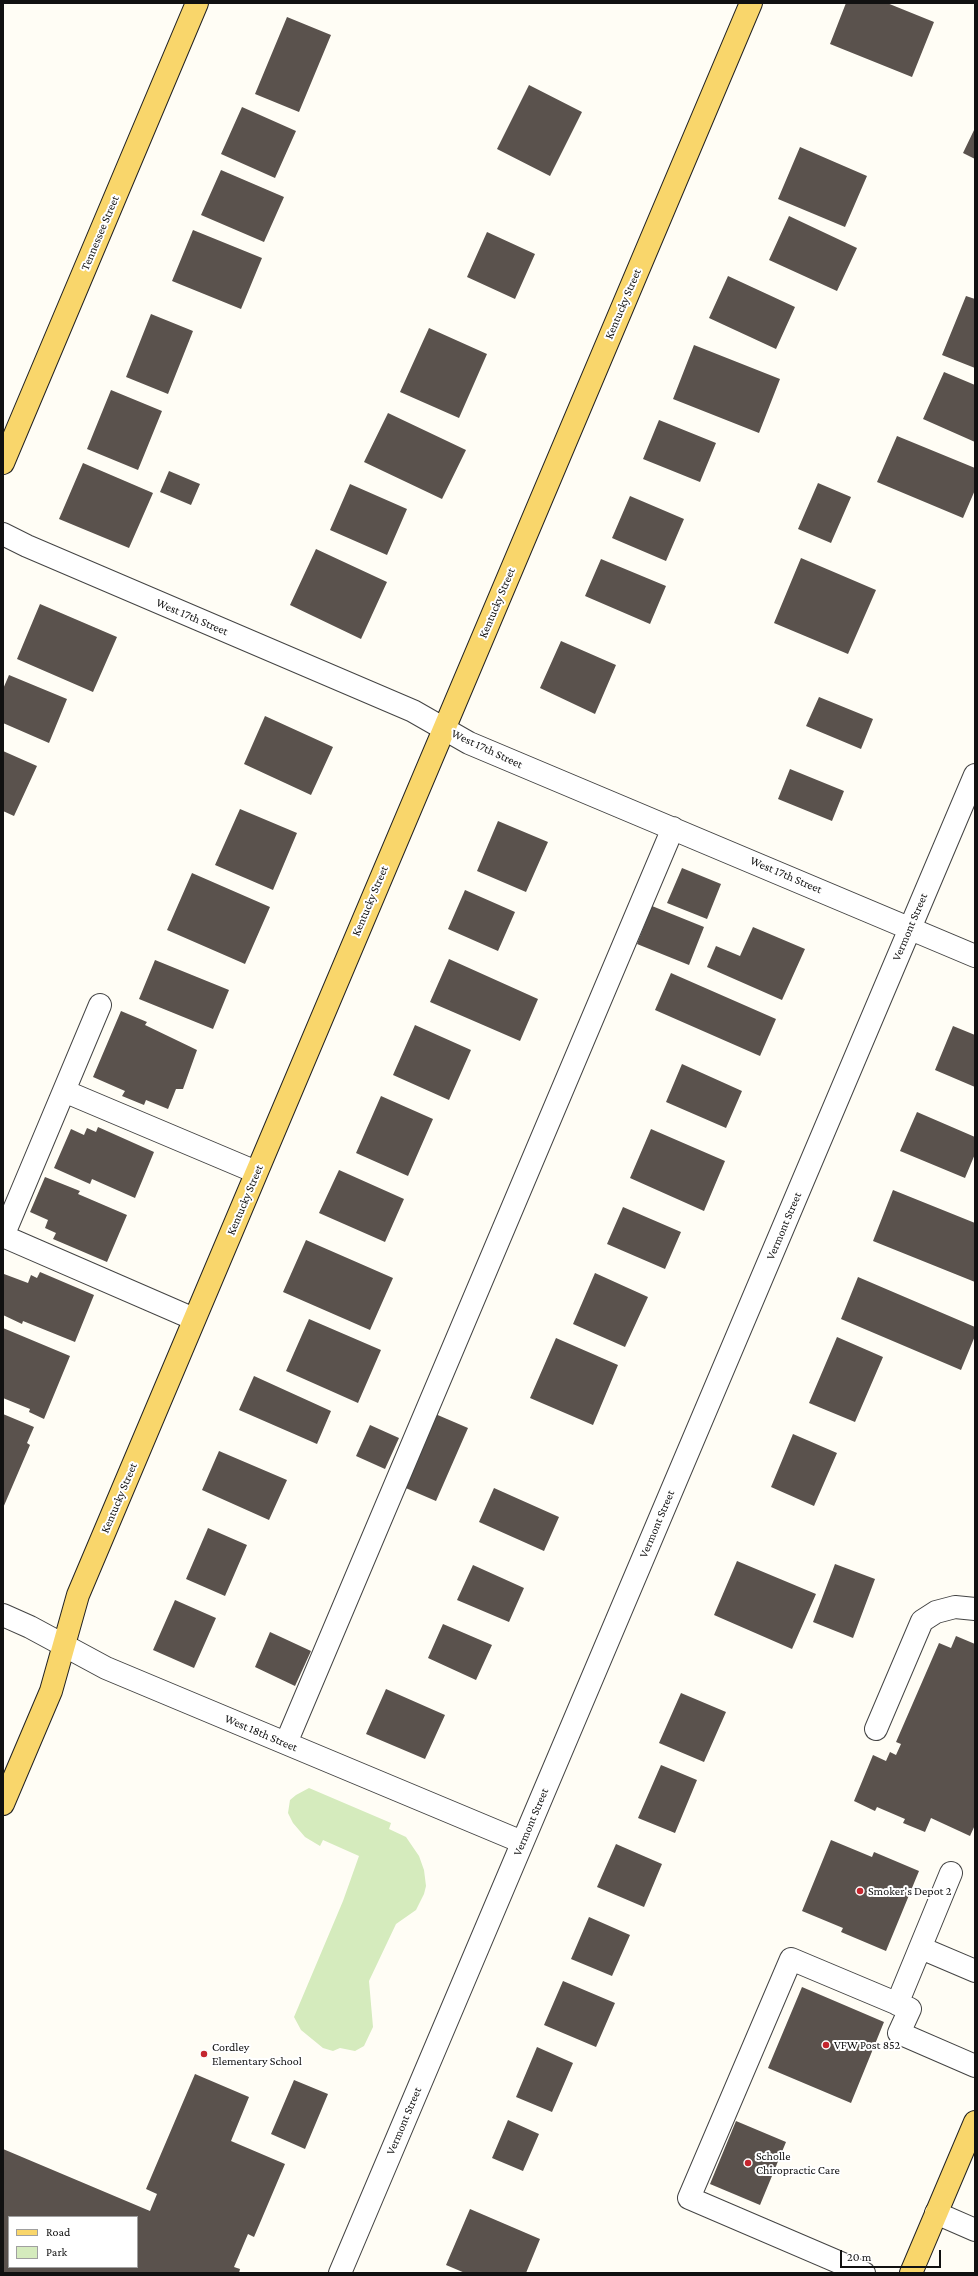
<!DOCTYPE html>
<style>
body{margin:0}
#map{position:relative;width:978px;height:2276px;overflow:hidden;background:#fffdf5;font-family:"Crimson Pro",serif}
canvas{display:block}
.frame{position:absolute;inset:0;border:4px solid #111;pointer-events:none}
.legend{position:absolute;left:8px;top:2216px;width:130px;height:52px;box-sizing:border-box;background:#fff;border:1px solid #a0a0a0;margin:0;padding:5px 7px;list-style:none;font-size:12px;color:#111}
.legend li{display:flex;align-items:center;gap:8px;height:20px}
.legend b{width:20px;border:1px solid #a0a0a0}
.scale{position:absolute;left:840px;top:2250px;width:101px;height:18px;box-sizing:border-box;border:2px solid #111;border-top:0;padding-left:5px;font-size:12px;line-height:14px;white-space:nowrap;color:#111;-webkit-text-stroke:3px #fff;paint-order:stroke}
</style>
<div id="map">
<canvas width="978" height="2276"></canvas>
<div class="frame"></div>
<ul class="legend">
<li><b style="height:5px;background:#f9d66b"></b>Road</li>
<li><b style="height:11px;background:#d5ebbd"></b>Park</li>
</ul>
<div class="scale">20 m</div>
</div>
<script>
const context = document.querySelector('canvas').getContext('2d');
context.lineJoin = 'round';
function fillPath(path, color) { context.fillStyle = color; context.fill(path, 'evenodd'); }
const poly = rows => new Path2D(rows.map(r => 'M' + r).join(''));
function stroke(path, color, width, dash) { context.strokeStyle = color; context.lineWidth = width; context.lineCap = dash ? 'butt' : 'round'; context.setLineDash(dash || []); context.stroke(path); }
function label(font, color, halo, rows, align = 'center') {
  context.font = font + ' "Crimson Pro",serif'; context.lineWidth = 4; context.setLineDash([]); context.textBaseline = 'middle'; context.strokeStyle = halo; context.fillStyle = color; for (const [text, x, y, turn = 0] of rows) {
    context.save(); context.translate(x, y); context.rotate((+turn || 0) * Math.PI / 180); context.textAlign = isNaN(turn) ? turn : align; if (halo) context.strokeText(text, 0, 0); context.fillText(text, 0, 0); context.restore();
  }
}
fillPath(poly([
 [309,1788,391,1823,389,1829,406,1837,419,1856,424,1870,426,1886,424,1894,416,1910,396,1924,369,1981,373,2027,364,2046,355,2051,340,2048,333,2051,323,2048,301,2030,294,2017,343,1901,359,1856,323,1840,320,1846,305,1837,293,1823,288,1813,290,1800,296,1795]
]), '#d5ebbd');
fillPath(poly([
 [846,3,887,3,934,22,912,77,830,44],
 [287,17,331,35,299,112,255,94],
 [529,85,582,112,550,176,497,149],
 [242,107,296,131,275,178,221,154],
 [975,128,975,159,963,153],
 [800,147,867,176,845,227,778,199],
 [221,170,284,197,264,242,201,215],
 [789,216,857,248,837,291,769,260],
 [193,230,262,258,241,309,172,281],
 [487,232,535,254,515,299,467,277],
 [728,276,795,307,776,349,709,318],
 [966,296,975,299,975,368,942,355],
 [151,314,193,331,168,394,126,377],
 [429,328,487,354,459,418,400,392],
 [694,345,780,379,759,433,673,399],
 [944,372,975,385,975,442,923,419],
 [111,390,162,411,138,470,87,449],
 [388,413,466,450,442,499,364,462],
 [659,420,716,443,700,482,643,459],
 [897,436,975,468,975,490,963,518,877,482],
 [83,463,153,493,129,548,59,519],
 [169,471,200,484,191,505,160,492],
 [818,483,851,497,831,543,798,529],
 [350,484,407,509,387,555,330,530],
 [630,496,684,519,666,561,612,538],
 [316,549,387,582,361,639,290,605],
 [801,558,876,590,848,654,774,623],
 [601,559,666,586,650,624,585,596],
 [40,604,117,637,93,692,17,659],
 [561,641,616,665,595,714,540,688],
 [9,675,67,699,49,743,3,723,3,689],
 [819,697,873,719,861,749,806,726],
 [265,716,333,747,311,795,244,764],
 [3,751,37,766,14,816,3,811],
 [790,769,844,791,832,821,778,799],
 [240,809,297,833,273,890,215,865],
 [498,821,548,842,526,892,477,871],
 [682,868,721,884,707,919,667,903],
 [192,873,270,907,245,964,167,930],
 [465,890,515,912,498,951,448,929],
 [652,906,704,927,689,965,637,944],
 [753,927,805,949,782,1000,707,967,716,946,740,956],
 [449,959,538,999,520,1041,430,1002],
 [155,960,229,990,213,1029,139,999],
 [671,973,776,1019,760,1056,655,1010],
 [121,1011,147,1022,145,1025,197,1050,183,1089,176,1089,168,1109,146,1100,144,1105,122,1096,125,1091,93,1077],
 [415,1025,471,1050,449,1100,393,1075],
 [953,1026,975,1035,975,1087,935,1070],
 [682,1064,742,1091,726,1128,666,1102],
 [381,1096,433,1119,408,1176,356,1153],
 [917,1112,975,1137,975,1154,965,1178,900,1151],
 [98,1127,154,1152,135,1198,92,1179,90,1184,54,1168,71,1129,84,1135,87,1128,96,1132],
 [651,1129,725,1161,704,1211,630,1178],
 [339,1170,404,1199,385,1242,319,1213],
 [45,1177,80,1191,78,1194,127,1215,107,1262,53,1239,56,1233,45,1228,48,1220,30,1212],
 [893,1190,975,1223,975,1282,873,1241],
 [623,1207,681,1232,665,1269,607,1244],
 [306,1240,393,1278,370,1330,283,1292],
 [40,1272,94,1295,75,1342,23,1321,22,1324,3,1315,4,1274,28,1283,31,1275,37,1278],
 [595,1273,648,1297,625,1347,573,1324],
 [858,1277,975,1327,975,1336,961,1370,841,1319],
 [309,1319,381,1350,358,1403,286,1371],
 [3,1328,70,1356,44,1419,29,1412,30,1409,3,1398],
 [837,1337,883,1357,855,1422,809,1403],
 [556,1338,618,1365,593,1425,530,1398],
 [254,1376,331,1411,317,1444,239,1410],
 [433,1413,468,1428,436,1501,401,1486],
 [3,1414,34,1427,27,1443,30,1445,3,1508],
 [370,1425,399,1438,385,1469,356,1456],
 [793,1434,837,1453,814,1506,771,1487],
 [219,1451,287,1480,269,1520,202,1490],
 [494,1488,559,1517,544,1551,479,1522],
 [208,1528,247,1545,225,1596,186,1579],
 [737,1561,816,1594,792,1649,714,1615],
 [835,1564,875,1579,853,1638,813,1622],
 [473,1565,524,1588,509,1622,457,1600],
 [175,1600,216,1618,194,1668,153,1650],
 [443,1624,492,1645,476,1680,428,1658],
 [270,1632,311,1651,295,1686,255,1667],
 [956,1636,975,1644,975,1825,970,1836,931,1818,925,1832,903,1823,905,1819,877,1807,875,1811,854,1801,873,1755,886,1761,890,1752,896,1755,901,1744,896,1742,939,1643,951,1648],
 [386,1689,445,1715,425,1759,366,1734],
 [681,1693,726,1712,704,1762,659,1743],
 [661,1765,697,1780,675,1833,638,1818],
 [831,1840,872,1857,874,1852,919,1871,886,1951,841,1932,843,1928,802,1911],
 [616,1844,662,1864,644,1907,597,1887],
 [589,1917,630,1935,612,1976,571,1959],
 [563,1981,615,2003,596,2047,544,2025],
 [802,1987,884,2022,851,2103,768,2068],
 [537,2047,573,2063,552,2112,516,2097],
 [195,2074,249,2097,231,2141,285,2164,254,2237,248,2234,234,2267,240,2269,239,2273,3,2273,3,2149,150,2211,157,2194,146,2189],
 [9,2217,137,2217,137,2267,9,2267],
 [294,2080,328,2094,305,2149,271,2134],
 [508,2120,539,2134,523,2171,492,2158],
 [736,2121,786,2142,760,2205,710,2184],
 [470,2209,540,2239,526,2273,465,2273,446,2265]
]), '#5a524d');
const minor = poly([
 [3,534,27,546,413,711,469,743,975,956],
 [64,1091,256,1172],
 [3,1236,100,1005],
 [3,1236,194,1319],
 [3,1615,30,1627,106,1668,522,1842],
 [876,1729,922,1621,936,1612,955,1607,975,1609],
 [286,1743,673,828],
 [921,1948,975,1971],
 [897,2004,951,1873],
 [936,2213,975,2230],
 [340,2273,975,775],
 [864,2273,689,2198,791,1959,910,2009,899,2033,975,2066]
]);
const major = poly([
 [3,463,197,3],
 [3,1804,51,1691,78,1595,751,3],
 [911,2273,975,2122]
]);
stroke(minor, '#444', 24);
stroke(major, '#222', 24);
stroke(minor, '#fff', 22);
stroke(major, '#f9d66b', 22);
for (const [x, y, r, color] of [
 [860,1891,4,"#c4262e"],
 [826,2045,4,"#c4262e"],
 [204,2054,4,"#c4262e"],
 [748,2163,4,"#c4262e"]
]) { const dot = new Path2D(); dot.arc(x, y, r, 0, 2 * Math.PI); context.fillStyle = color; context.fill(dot); stroke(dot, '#fff', 1.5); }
label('12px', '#111', '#fff', [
 ["Tennessee Street",100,233,-67],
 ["Kentucky Street",623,304,-67],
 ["Kentucky Street",497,603,-67],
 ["West 17th Street",192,617,23],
 ["West 17th Street",487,749,25],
 ["West 17th Street",786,875,23],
 ["Kentucky Street",370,901,-67],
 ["Vermont Street",910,927,-67],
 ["Kentucky Street",245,1200,-67],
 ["Vermont Street",784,1226,-67],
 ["Kentucky Street",119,1498,-67],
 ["Vermont Street",657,1524,-67],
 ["West 18th Street",261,1733,23],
 ["Vermont Street",531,1822,-67],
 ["Vermont Street",404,2121,-67]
]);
label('12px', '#111', '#fff', [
 ["Smoker's Depot 2",868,1891],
 ["VFW Post 852",834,2045],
 ["Cordley",212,2047],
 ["Elementary School",212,2061],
 ["Scholle",756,2156],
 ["Chiropractic Care",756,2170]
], 'left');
</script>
